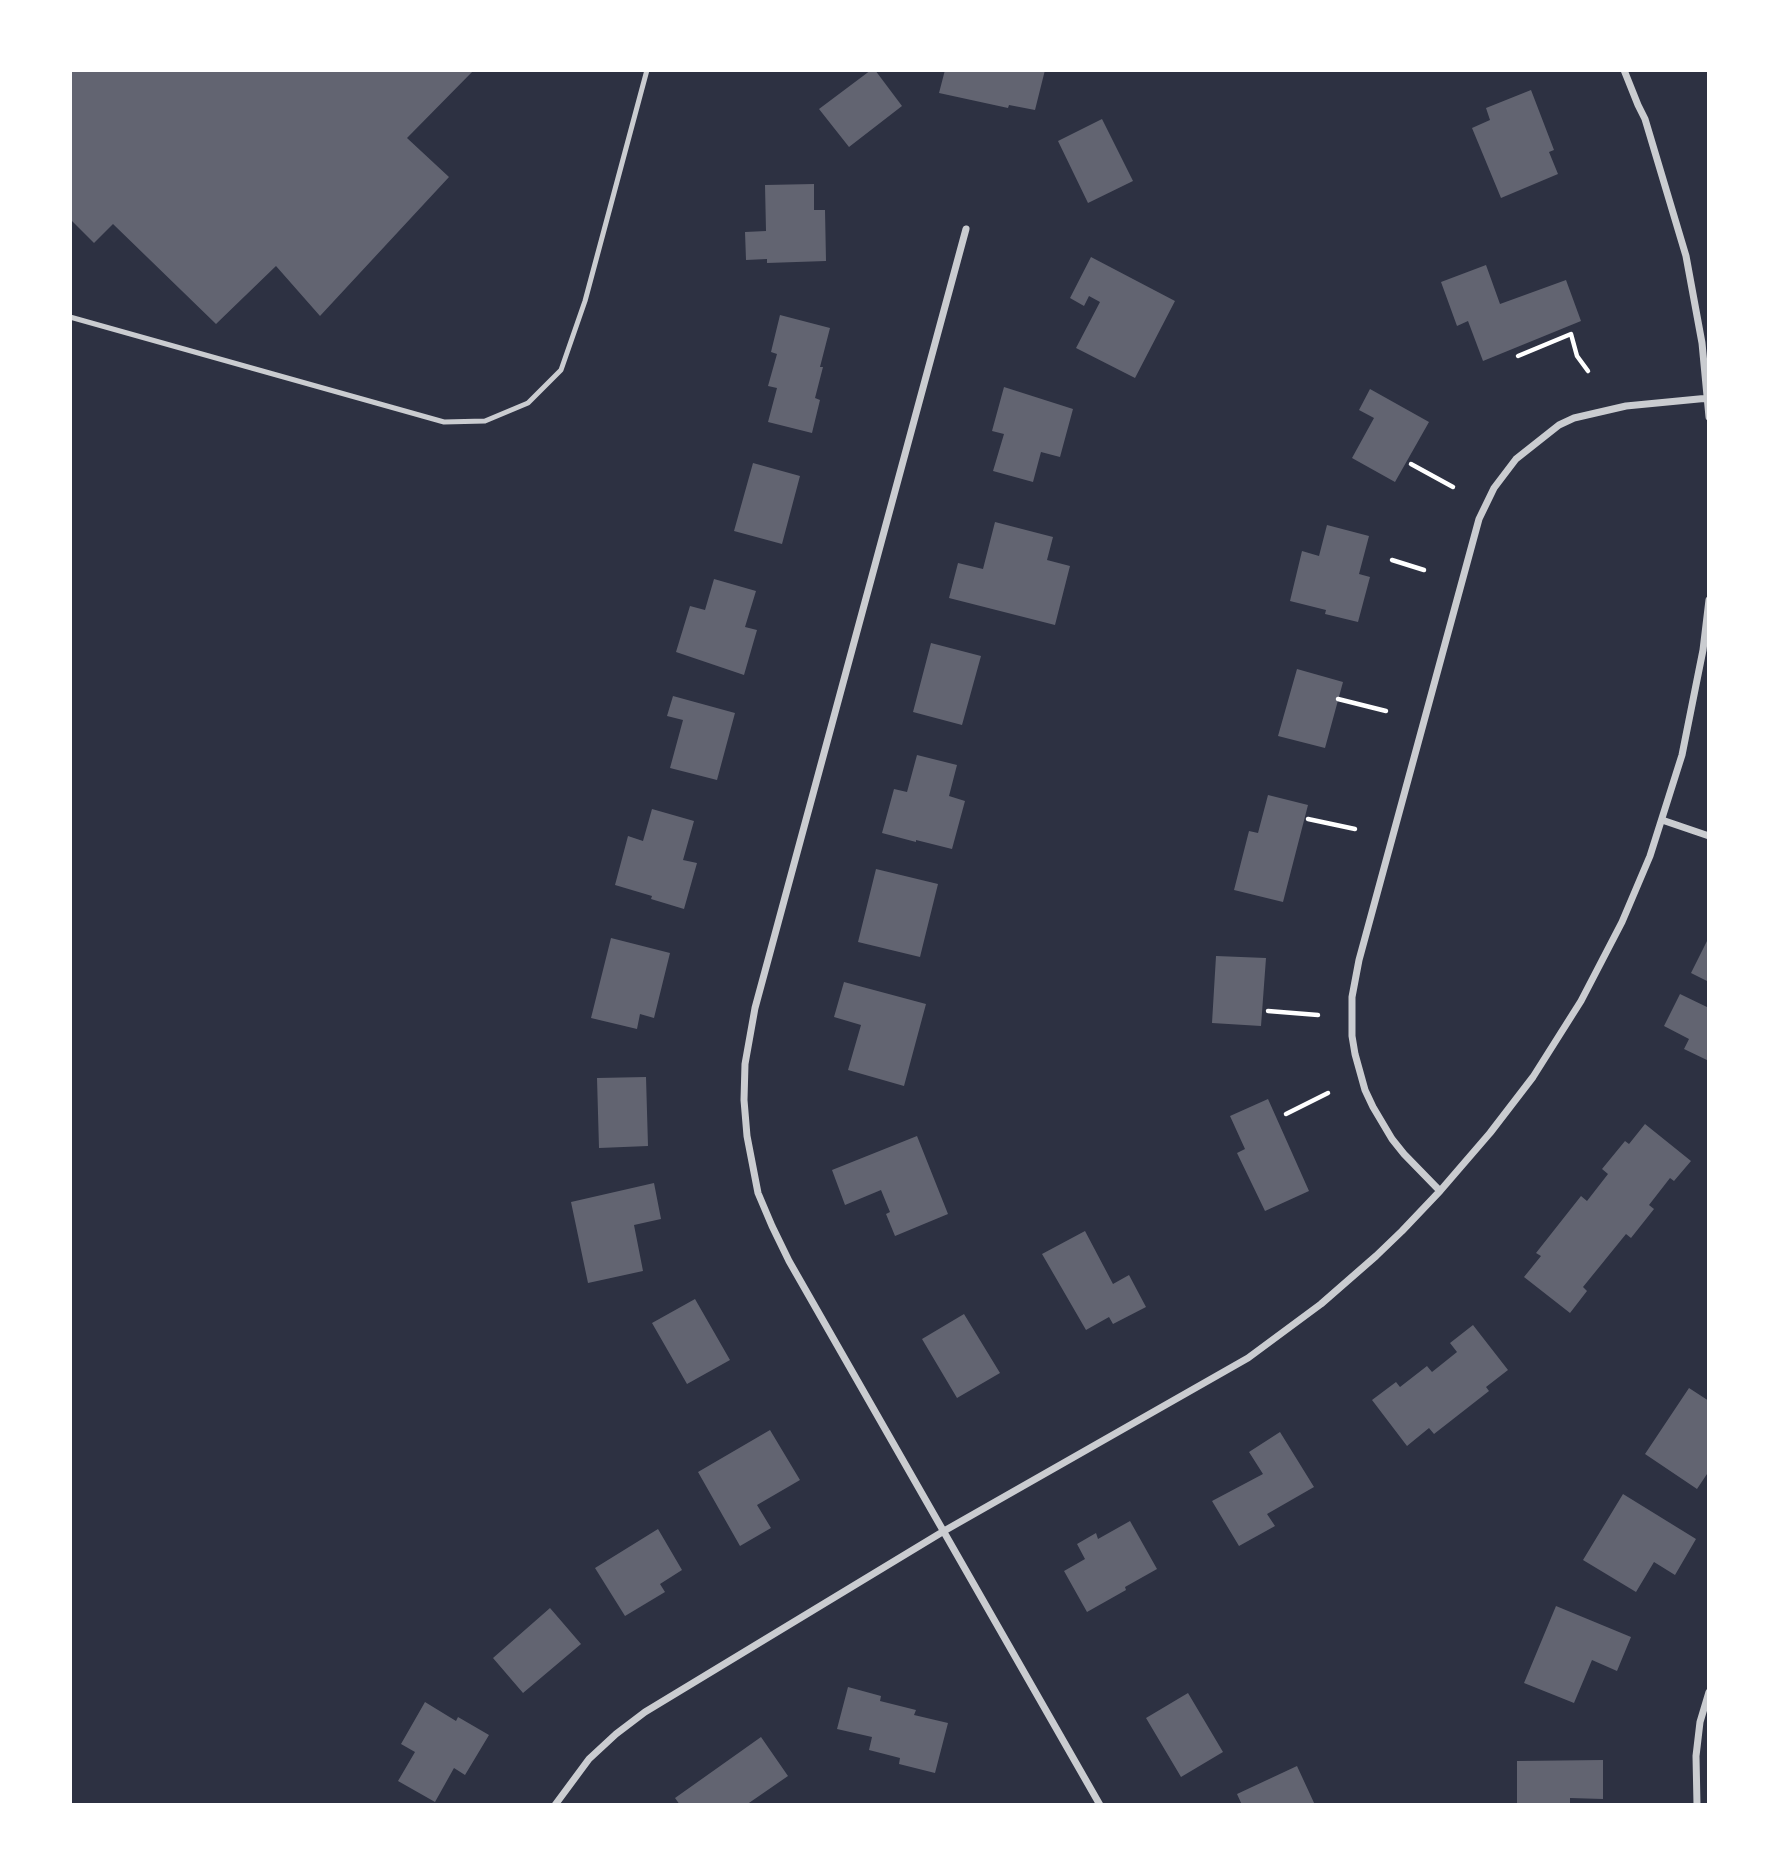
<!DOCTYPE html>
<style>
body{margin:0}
#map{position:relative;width:1779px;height:1875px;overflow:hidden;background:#2d3142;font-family:"PT Sans",sans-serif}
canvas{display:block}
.frame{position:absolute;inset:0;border:72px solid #fff;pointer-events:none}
</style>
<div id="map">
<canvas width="1779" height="1875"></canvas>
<div class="frame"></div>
</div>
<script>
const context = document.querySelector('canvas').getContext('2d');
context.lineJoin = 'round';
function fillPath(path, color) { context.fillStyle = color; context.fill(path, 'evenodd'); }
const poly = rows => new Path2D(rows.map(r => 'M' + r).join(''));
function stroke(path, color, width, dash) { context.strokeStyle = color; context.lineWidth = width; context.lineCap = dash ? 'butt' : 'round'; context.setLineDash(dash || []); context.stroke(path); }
fillPath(poly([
 [70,70,474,70,407,138,449,177,320,316,276,266,216,324,113,224,94,243,70,219],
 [871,70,875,70,902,106,849,147,819,109],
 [945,70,1045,70,1035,110,1009,105,1008,108,939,93],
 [1531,90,1554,150,1549,152,1558,174,1501,198,1472,128,1490,120,1486,108],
 [1102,119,1133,181,1088,203,1058,141],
 [814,184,814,210,825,210,826,261,767,263,767,259,746,260,745,232,766,231,765,185],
 [1091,257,1175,301,1135,378,1076,348,1100,302,1089,296,1084,306,1070,298],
 [1486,265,1500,304,1566,280,1581,321,1483,361,1468,321,1457,326,1441,282],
 [780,315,830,328,820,367,823,367,815,398,820,400,812,433,768,422,777,388,768,386,777,354,771,352],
 [1004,387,1073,409,1060,457,1041,452,1033,482,993,471,1004,434,992,431],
 [1370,389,1429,422,1395,482,1352,458,1374,418,1359,410],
 [753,463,800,476,782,544,734,531],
 [995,522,1053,537,1047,560,1070,566,1055,625,949,598,958,563,983,569],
 [1327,525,1369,536,1359,574,1370,577,1358,622,1325,614,1326,610,1290,601,1302,551,1319,556],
 [714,579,756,591,745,627,757,630,744,675,676,652,690,606,705,610],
 [931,643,981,656,962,725,913,712],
 [1297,669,1343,682,1325,748,1278,736],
 [673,696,735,713,717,780,670,768,683,720,667,716],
 [917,755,957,765,949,796,965,801,952,849,916,840,916,842,882,833,894,789,907,792],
 [1268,795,1308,805,1283,902,1234,890,1249,831,1258,833],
 [652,809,694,821,683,860,697,863,684,909,651,899,652,896,615,885,628,836,643,841],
 [876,869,938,884,920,957,858,942],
 [1709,937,1709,982,1691,973],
 [611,938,670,953,654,1018,640,1014,637,1029,591,1018],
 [1216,956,1266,958,1261,1026,1212,1023],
 [844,982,926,1004,904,1086,848,1070,861,1025,834,1017],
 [1680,994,1709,1008,1709,1061,1684,1049,1689,1039,1664,1026],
 [646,1077,648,1146,599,1148,597,1078],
 [1268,1099,1309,1191,1265,1211,1237,1153,1245,1149,1230,1116],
 [1645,1124,1691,1161,1674,1181,1670,1178,1649,1205,1654,1209,1631,1238,1626,1234,1583,1287,1587,1291,1570,1313,1524,1277,1541,1256,1536,1253,1581,1196,1587,1201,1608,1174,1602,1169,1625,1141,1629,1144],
 [917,1136,948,1214,895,1236,886,1214,890,1212,881,1190,845,1205,832,1170],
 [654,1183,661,1219,634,1225,643,1271,588,1283,571,1202],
 [1085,1231,1113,1284,1129,1275,1146,1307,1113,1324,1109,1317,1086,1330,1042,1254],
 [695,1299,730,1360,687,1384,652,1323],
 [964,1314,1000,1373,957,1398,922,1339],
 [1473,1325,1508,1370,1486,1387,1489,1391,1434,1434,1429,1428,1407,1446,1372,1400,1396,1382,1400,1387,1427,1366,1432,1372,1457,1352,1450,1343],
 [1689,1388,1709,1401,1709,1471,1697,1489,1645,1454],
 [770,1430,800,1480,757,1505,771,1528,740,1546,698,1472],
 [1280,1432,1314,1487,1267,1514,1275,1526,1239,1546,1212,1501,1263,1474,1249,1452],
 [1623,1494,1696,1539,1675,1575,1654,1562,1636,1592,1583,1560],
 [1130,1521,1157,1569,1125,1587,1126,1590,1087,1612,1064,1571,1085,1559,1077,1544,1096,1533,1098,1539],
 [658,1529,682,1570,660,1584,665,1592,625,1616,595,1568],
 [1556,1606,1631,1637,1617,1671,1592,1660,1574,1703,1524,1683],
 [550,1608,581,1644,523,1693,493,1658],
 [848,1687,881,1696,880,1701,916,1710,914,1715,948,1723,935,1773,899,1764,900,1758,869,1750,872,1737,837,1729],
 [1188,1693,1223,1752,1181,1777,1146,1718],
 [425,1702,456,1721,458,1717,489,1735,465,1775,454,1768,435,1802,398,1781,415,1752,401,1744],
 [761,1737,788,1776,746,1805,680,1805,675,1798],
 [1603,1760,1603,1799,1570,1798,1570,1805,1517,1805,1517,1761],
 [1297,1766,1315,1805,1242,1805,1237,1794]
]), '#626471');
stroke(poly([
 [1518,356,1571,334,1577,356,1588,371],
 [1411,464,1453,487],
 [1392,560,1424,570],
 [1338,699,1386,711],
 [1308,819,1355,829],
 [1268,1011,1318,1015],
 [1286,1114,1328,1093]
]), '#fff', 4.5);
stroke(poly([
 [70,317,444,422,485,421,528,403,561,370,585,301,647,70]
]), '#caccd0', 5);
stroke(poly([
 [1624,70,1638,105,1645,119,1686,256,1702,343,1709,417],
 [966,229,755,1008,745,1064,744,1100,747,1136,758,1193,772,1226,789,1261,1100,1805],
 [1662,820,1709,836],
 [1440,1191,1404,1154,1392,1139,1373,1107,1365,1090,1355,1054,1352,1036,1352,997,1359,960,1479,519,1494,488,1516,459,1559,425,1574,418,1626,406,1709,398],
 [555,1805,589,1759,616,1734,645,1712,944,1531,1248,1358,1321,1304,1376,1256,1402,1231,1440,1191,1490,1133,1533,1077,1581,1001,1622,922,1650,856,1682,755,1703,650,1709,600],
 [1697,1805,1696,1756,1700,1722,1709,1692]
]), '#caccd0', 7);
</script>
